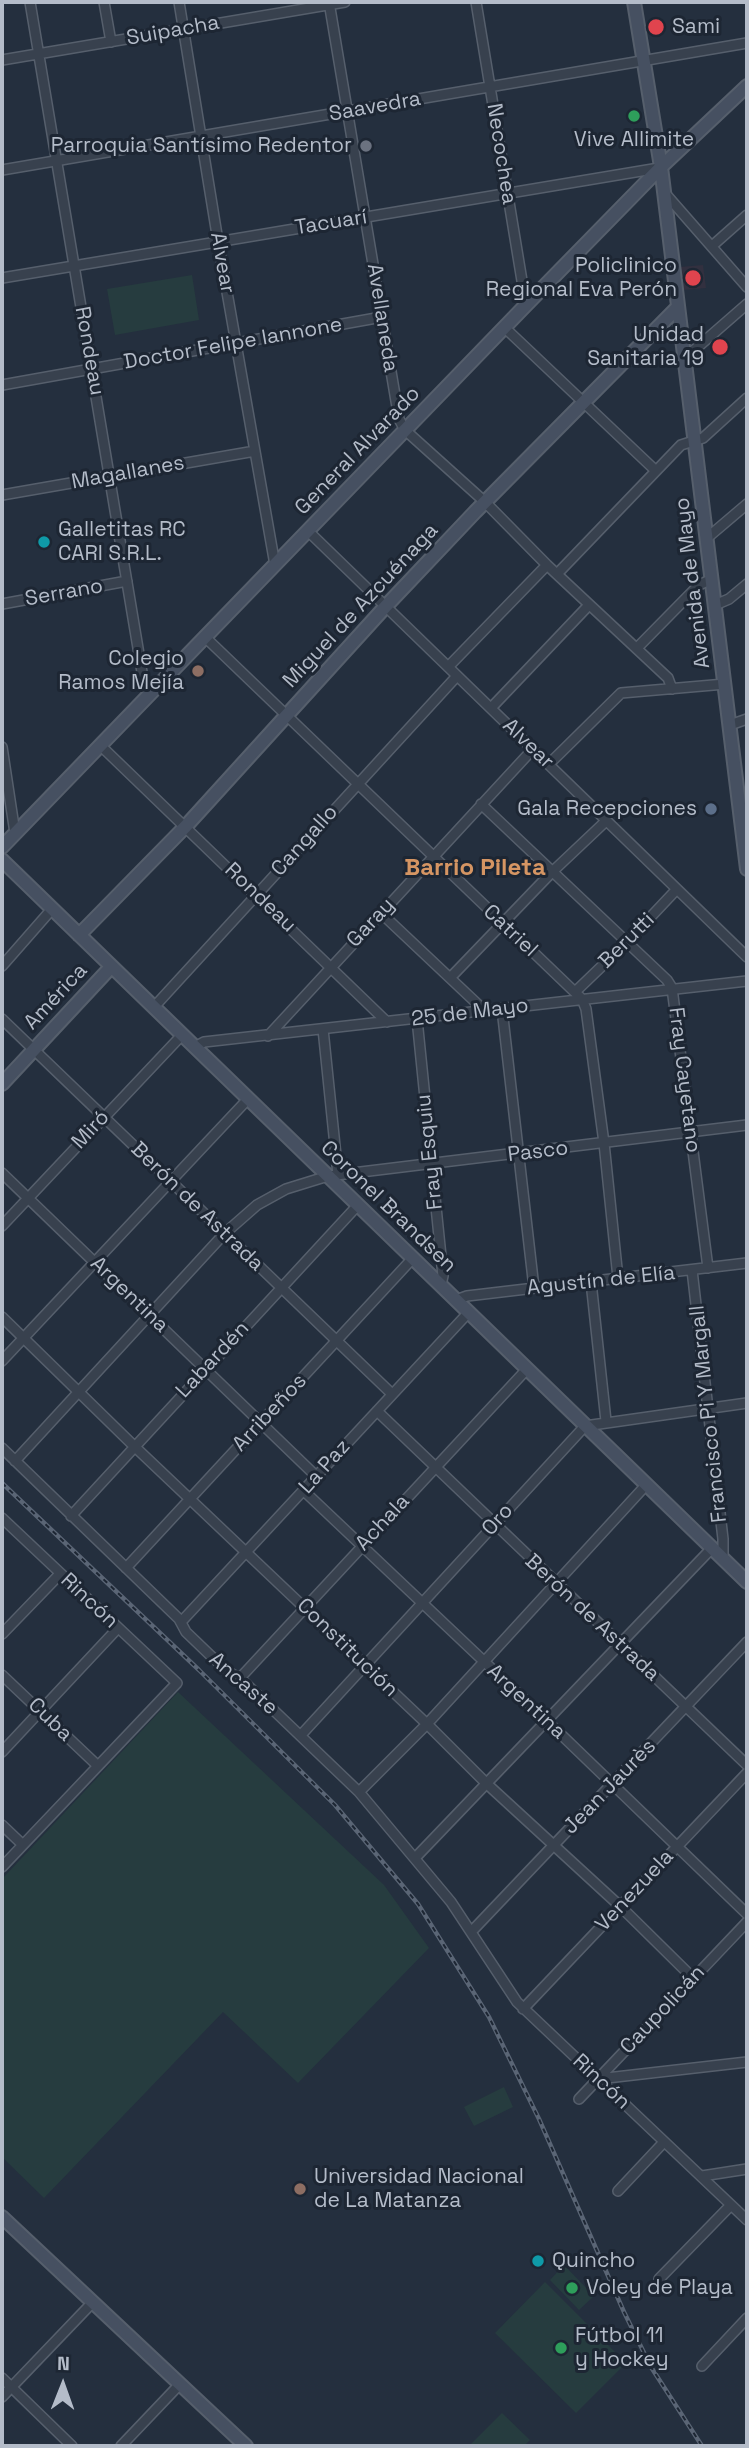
<!DOCTYPE html>
<meta charset="utf-8">
<style>
body{margin:0}
#map{position:relative;width:749px;height:2448px;overflow:hidden;background:#242f3e;font-family:"Space Grotesk",sans-serif}
canvas{display:block}
.frame{position:absolute;inset:0;border:4px solid #b4bcc9;pointer-events:none}
.north{position:absolute;left:28px;top:2350px;width:70px;height:70px;-webkit-text-stroke:5px #1d2633;paint-order:stroke;rotate:1deg;font-size:19px;font-weight:700;line-height:28px;text-align:center;color:#b4bcc9}
.north::after{content:'';display:block;margin:auto;width:24px;height:32px;background:#b4bcc9;clip-path:polygon(50% 0,100% 100%,50% 72%,0 100%)}
</style>
<div id="map">
<canvas width="749" height="2448"></canvas>
<div class="frame"></div>
<div class="north">N</div>
</div>
<script>
const context = document.querySelector('canvas').getContext('2d');
context.lineJoin = 'round';
function fillPath(path, color) { context.fillStyle = color; context.fill(path, 'evenodd'); }
const poly = rows => new Path2D(rows.map(r => 'M' + r).join(''));
function stroke(path, color, width, dash) { context.strokeStyle = color; context.lineWidth = width; context.lineCap = dash ? 'butt' : 'round'; context.setLineDash(dash || []); context.stroke(path); }
function label(font, color, halo, rows, align = 'center') {
  context.font = font + ' "Space Grotesk",sans-serif'; context.lineWidth = 6; context.setLineDash([]); context.textBaseline = 'middle'; context.strokeStyle = halo; context.fillStyle = color; for (const [text, x, y, turn = 0] of rows) {
    context.save(); context.translate(x, y); context.rotate((+turn || 0) * Math.PI / 180); context.textAlign = isNaN(turn) ? turn : align; if (halo) context.strokeText(text, 0, 0); context.fillText(text, 0, 0); context.restore();
  }
}
fillPath(poly([
 [703,265,706,288,683,290,680,267]
]), '#32303f');
fillPath(poly([
 [192,275,199,320,115,335,107,289],
 [178,1692,384,1885,429,1948,298,2083,223,2012,44,2198,2,2157,2,1879],
 [504,2087,513,2107,474,2126,464,2107],
 [564,2265,594,2296,579,2310,550,2280],
 [545,2282,626,2363,576,2413,495,2333],
 [502,2413,530,2440,524,2446,469,2446]
]), '#263c3f');
const street = poly([
 [30,2,143,678,148,687,160,687],
 [104,2,111,42],
 [179,2,218,241,275,565],
 [329,2,399,419,405,430,485,502,547,565,668,678,672,689],
 [476,2,526,305],
 [2,60,345,2],
 [2,170,747,43],
 [663,191,747,287],
 [712,246,747,215],
 [2,278,659,168],
 [504,327,655,470],
 [684,359,747,304],
 [2,385,382,317],
 [2,495,255,451],
 [308,531,747,957],
 [707,538,747,504],
 [557,574,681,445,703,438,747,398],
 [2,604,127,581],
 [715,605,729,599,747,584],
 [206,638,582,999,586,1009,604,1143,618,1278],
 [637,648,699,585,712,579],
 [448,667,547,565],
 [491,708,589,605],
 [730,725,747,719],
 [101,746,387,1022],
 [2,747,15,833],
 [549,764,621,693,725,684],
 [481,804,667,980,672,988,708,1268],
 [381,913,486,1012],
 [2,966,52,909],
 [450,978,552,872,606,821],
 [575,992,627,942,677,889],
 [154,1007,457,676],
 [502,1009,534,1288],
 [2,1019,392,1394],
 [417,1019,443,1276,441,1285],
 [323,1029,338,1175],
 [268,1036,533,749],
 [195,1047,204,1042,747,981],
 [2,1173,317,1477],
 [2,1226,182,1035],
 [692,1270,723,1539,723,1558],
 [591,1282,606,1421],
 [456,1300,467,1296,747,1263],
 [2,1317,134,1446,427,1724,487,1784,621,1907,693,1978],
 [2,1361,248,1099],
 [377,1411,747,1765],
 [2,1448,179,1619,186,1632,211,1656,232,1674,240,1678,359,1792,451,1902,517,2002,747,2220],
 [15,1461,224,1234,257,1205,286,1189,328,1176,747,1125],
 [304,1491,547,1721,747,1914],
 [71,1516,358,1205],
 [2,1518,177,1683,2,1867],
 [126,1568,413,1258],
 [181,1622,469,1312],
 [2,1634,60,1574],
 [2,1675,98,1766],
 [240,1678,527,1369],
 [301,1735,585,1426,747,1403],
 [2,1752,118,1628],
 [359,1792,427,1724,647,1484],
 [2,1825,23,1845],
 [416,1857,712,1548],
 [472,1931,747,1642],
 [523,2009,747,1773],
 [598,2079,747,2062],
 [579,2099,747,1922],
 [702,2176,747,2169],
 [618,2191,664,2142],
 [659,2279,731,2205],
 [702,2366,747,2318],
 [2,2378,72,2446],
 [2,2397,93,2302],
 [121,2446,180,2384]
]);
const secondary = poly([
 [634,2,661,167,747,869],
 [2,847,526,305,661,167,747,86],
 [2,860,747,1582],
 [79,935,186,826,386,606,475,512,677,308],
 [2,1084,111,967],
 [2,2217,246,2446]
]);
stroke(street, '#565f6c', 12);
stroke(secondary, '#565f6c', 16);
stroke(street, '#38414e', 9);
stroke(secondary, '#465061', 12);
const rail = poly([
 [2,1483,199,1670,335,1805,418,1904,489,2017,539,2119,624,2312,651,2367,702,2446]
]);
stroke(rail, '#5a6575', 4.5);
stroke(rail, '#1d2633', 2, [5]);
for (const [x, y, r, color] of [
 [656,27,9,"#e0444e"],
 [634,116,7,"#2e9e5b"],
 [366,146,7,"#6b7280"],
 [693,278,9,"#e0444e"],
 [720,347,9,"#e0444e"],
 [44,542,7,"#0f9aa8"],
 [198,671,7,"#8d6e63"],
 [711,809,7,"#5c6f8a"],
 [300,2189,7,"#8d6e63"],
 [538,2261,7,"#0f9aa8"],
 [572,2288,7,"#2e9e5b"],
 [561,2348,7,"#2e9e5b"]
]) { const dot = new Path2D(); dot.arc(x, y, r, 0, 2 * Math.PI); context.fillStyle = color; context.fill(dot); stroke(dot, '#1d2633', 2.5); }
label('21px', '#b4bcc9', '#1d2633', [
 ["Sami",672,27],
 ["Vive Allimite",634,140,"center"],
 ["Parroquia Santísimo Redentor",352,146,"right"],
 ["Policlinico",677,266,"right"],
 ["Regional Eva Perón",677,290,"right"],
 ["Unidad",704,335,"right"],
 ["Sanitaria 19",704,359,"right"],
 ["Galletitas RC",58,530],
 ["CARI S.R.L.",58,554],
 ["Colegio",184,659,"right"],
 ["Ramos Mejía",184,683,"right"],
 ["Gala Recepciones",697,809,"right"],
 ["Universidad Nacional",314,2177],
 ["de La Matanza",314,2201],
 ["Quincho",552,2261],
 ["Voley de Playa",586,2288],
 ["Fútbol 11",575,2336],
 ["y Hockey",575,2360]
], 'left');
label('21px', '#b4bcc9', '#1d2633', [
 ["Suipacha",173,31,-10],
 ["Saavedra",375,107,-10],
 ["Necochea",501,154,81],
 ["Tacuarí",331,223,-9],
 ["Alvear",222,263,80],
 ["Avellaneda",382,318,81],
 ["Doctor Felipe Iannone",233,344,-10],
 ["Rondeau",89,351,80],
 ["General Alvarado",358,451,-46],
 ["Magallanes",128,473,-10],
 ["Avenida de Mayo",693,583,-97],
 ["Serrano",64,593,-10],
 ["Miguel de Azcuénaga",361,606,-47],
 ["Alvear",528,744,44],
 ["Cangallo",305,841,-48],
 ["Rondeau",260,898,44],
 ["Garay",371,923,-47],
 ["Catriel",510,931,43],
 ["Berutti",627,941,-45],
 ["América",56,997,-47],
 ["25 de Mayo",470,1013,-7],
 ["Fray Cayetano",684,1080,83],
 ["Miró",91,1130,-47],
 ["Fray Esquiu",430,1152,-96],
 ["Pasco",538,1152,-7],
 ["Berón de Astrada",197,1207,44],
 ["Coronel Brandsen",388,1207,44],
 ["Agustín de Elía",601,1281,-6],
 ["Argentina",129,1295,44],
 ["Labardén",213,1360,-47],
 ["Arribeños",270,1413,-47],
 ["Francisco Pi Y Margall",709,1414,-96],
 ["La Paz",325,1467,-48],
 ["Oro",498,1520,-48],
 ["Achala",383,1523,-47],
 ["Rincón",89,1601,43],
 ["Berón de Astrada",592,1618,43],
 ["Constitución",347,1648,44],
 ["Ancaste",243,1684,41],
 ["Argentina",526,1702,43],
 ["Cuba",50,1720,44],
 ["Jean Jaurès",610,1787,-46],
 ["Venezuela",635,1891,-47],
 ["Caupolicán",663,2010,-47],
 ["Rincón",601,2082,43]
]);
label('bold 24px', '#d59563', '#1d2633', [
 ["Barrio Pileta",475,868]
]);
</script>
